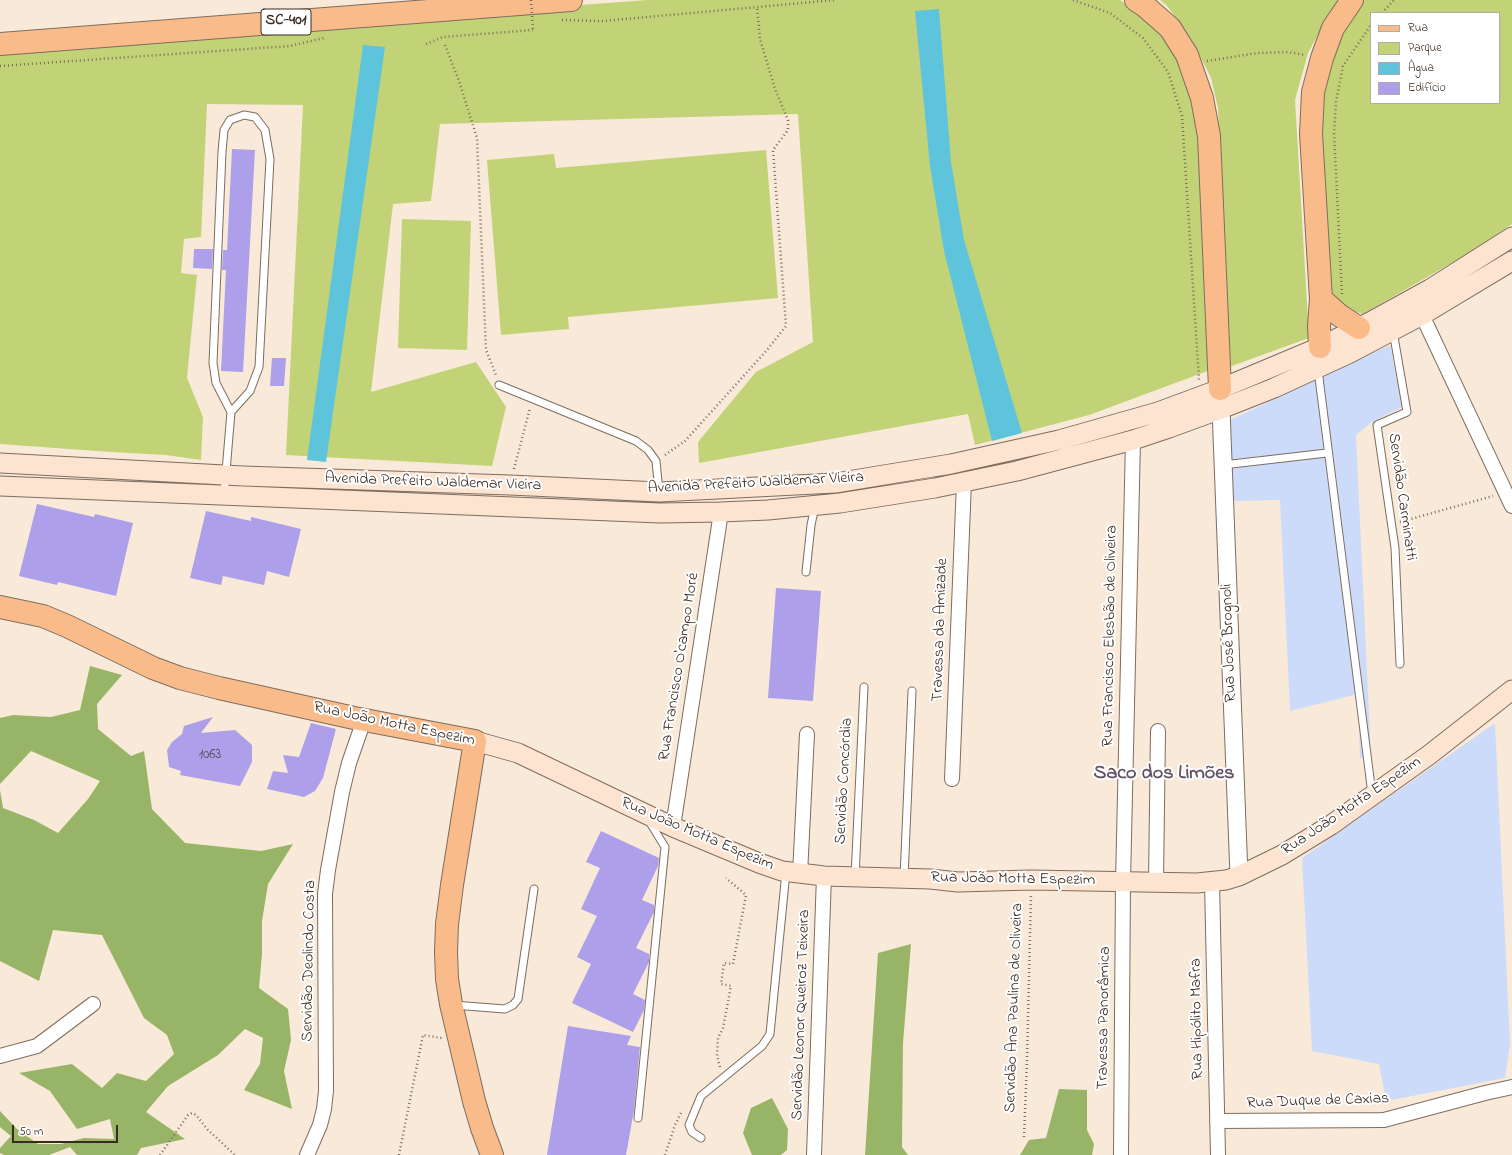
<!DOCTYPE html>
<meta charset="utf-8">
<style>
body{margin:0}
#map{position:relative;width:1512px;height:1155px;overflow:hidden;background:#f9e9d8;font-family:"Indie Flower",sans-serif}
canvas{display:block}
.legend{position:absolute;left:1370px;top:12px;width:130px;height:92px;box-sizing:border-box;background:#fff;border:1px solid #b1aaa5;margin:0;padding:5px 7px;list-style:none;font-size:12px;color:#3b2a1e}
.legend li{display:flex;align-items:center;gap:8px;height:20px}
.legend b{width:20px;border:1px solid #b1aaa5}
.scale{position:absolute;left:12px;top:1125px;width:106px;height:18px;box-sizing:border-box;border:2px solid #3b2a1e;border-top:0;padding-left:5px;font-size:12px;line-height:14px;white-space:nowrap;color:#3b2a1e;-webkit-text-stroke:3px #fff;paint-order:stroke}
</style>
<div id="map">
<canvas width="1512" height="1155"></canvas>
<ul class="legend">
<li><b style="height:5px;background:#fabb8b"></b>Rua</li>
<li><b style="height:11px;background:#c1d376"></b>Parque</li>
<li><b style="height:11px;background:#5ec4db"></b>Água</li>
<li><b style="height:11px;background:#ad9fe9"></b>Edifício</li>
</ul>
<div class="scale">50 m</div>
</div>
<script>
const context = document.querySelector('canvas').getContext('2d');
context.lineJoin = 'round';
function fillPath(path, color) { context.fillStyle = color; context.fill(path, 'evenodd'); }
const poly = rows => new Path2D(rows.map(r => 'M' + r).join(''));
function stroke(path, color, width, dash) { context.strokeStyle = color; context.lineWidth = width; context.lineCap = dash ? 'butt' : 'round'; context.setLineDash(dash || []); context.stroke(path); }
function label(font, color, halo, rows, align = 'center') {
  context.font = font + ' "Indie Flower",sans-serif'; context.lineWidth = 4; context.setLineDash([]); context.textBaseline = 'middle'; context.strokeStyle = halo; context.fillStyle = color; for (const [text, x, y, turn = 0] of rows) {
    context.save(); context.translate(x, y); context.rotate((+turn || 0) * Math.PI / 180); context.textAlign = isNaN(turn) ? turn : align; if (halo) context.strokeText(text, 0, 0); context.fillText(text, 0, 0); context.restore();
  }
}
fillPath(poly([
 [1390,345,1402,407,1372,422,1356,435,1371,757,1360,758,1358,694,1290,711,1280,500,1232,501,1230,420],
 [1495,723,1510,1044,1505,1078,1386,1101,1379,1064,1312,1051,1302,858]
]), '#cddbfa');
fillPath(poly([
 [648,0,1120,0,1145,17,1167,39,1187,75,1200,123,1213,369,1089,415,975,445,968,414,699,463,698,442,756,372,813,342,798,114,440,124,431,201,393,204,371,392,476,362,506,407,492,466,286,455,303,105,207,104,201,237,184,239,181,273,197,275,187,378,203,417,201,460,166,455,111,452,0,444,0,48],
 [1160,0,1340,0,1332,9,1308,53,1295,100,1309,338,1229,367,1218,108,1211,78,1192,40,1168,7],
 [1362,0,1512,0,1512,224,1479,247,1363,314,1334,305,1325,290,1318,112,1338,38],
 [1371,13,1499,13,1499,103,1371,103],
 [766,150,778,298,568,317,569,329,501,335,487,160,554,154,556,168],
 [402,219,471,221,467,350,398,348]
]), '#c1d376');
fillPath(poly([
 [90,666,122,675,97,704,98,729,131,756,144,751,152,809,185,843,261,851,293,844,268,884,262,921,262,954,259,988,288,1009,291,1040,284,1071,292,1109,244,1090,260,1064,263,1038,245,1029,218,1055,168,1086,146,1112,185,1139,141,1148,137,1155,77,1155,70,1147,49,1155,4,1155,0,1153,0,1148,11,1136,0,1127,0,1111,17,1129,38,1144,61,1144,84,1138,114,1139,110,1119,77,1129,50,1091,19,1073,72,1064,102,1088,117,1073,146,1081,174,1054,167,1035,144,1018,102,935,53,930,39,981,0,961,0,790,3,808,34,820,58,833,88,799,100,781,31,751,0,784,0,718,13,715,51,717,80,710],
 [911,944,903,1043,902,1147,908,1155,865,1155,878,953],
 [1059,1089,1087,1090,1087,1130,1094,1144,1092,1155,1020,1155,1029,1140,1046,1138],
 [772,1098,788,1129,787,1150,781,1155,752,1155,743,1133,751,1108]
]), '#98b567');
fillPath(poly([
 [939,9,951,162,964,240,1022,433,992,441,944,251,930,166,915,11],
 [363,45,385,47,326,462,307,460]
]), '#5ec4db');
fillPath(poly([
 [232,149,255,150,243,372,221,371,226,270,222,270,223,250,227,250],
 [194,249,213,249,212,269,193,268],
 [272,358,286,358,284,386,270,386],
 [37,504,94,517,95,514,133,523,116,596,58,582,57,585,19,576],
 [206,511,251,521,251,517,301,529,289,577,267,571,264,585,223,576,221,585,190,578],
 [776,588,821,591,813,701,768,698],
 [213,717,201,733,235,730,252,745,252,762,240,786,180,775,181,771,169,767,167,750,172,742,182,734,184,726],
 [311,723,336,729,323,778,315,791,304,797,267,789,273,771,288,773,283,755,299,757],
 [601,831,659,858,658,866,642,900,654,905,654,912,636,948,649,954,649,962,633,994,645,1000,644,1010,633,1032,572,1003,591,964,577,957,597,916,581,909,600,868,586,862],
 [568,1026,631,1036,627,1045,640,1047,634,1110,626,1155,547,1155]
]), '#ad9fe9');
const service = poly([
 [1393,331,1407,412,1377,425,1395,548,1400,664],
 [1318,370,1372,794],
 [499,385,636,441,648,450,656,461,659,492],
 [1223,465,1327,453],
 [224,495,231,412,216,383,213,363,222,152,224,130,230,120,244,115,255,117,265,130,270,159,259,367,250,391,231,412],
 [806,572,811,525,815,506],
 [855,877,864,687],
 [904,878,912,691],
 [453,1005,505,1009,513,1005,518,999,534,889],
 [638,1118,665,847,649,821],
 [701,1138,692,1132,689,1125,701,1096,762,1046,770,1034,786,872]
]);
const minor = poly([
 [1422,315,1512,506],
 [952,779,964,482],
 [673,827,721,512],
 [800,874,807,734],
 [1156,882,1158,731],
 [1212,882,1218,1155],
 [0,1056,37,1046,93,1004],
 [1217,1121,1384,1120,1485,1093,1512,1087],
 [307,1155,320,1125,324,1109,326,1091,325,894,328,870,342,792,349,763,364,720],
 [814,1155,824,876],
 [1121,1155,1123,882,1133,440]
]);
const tertiary = poly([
 [1221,409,1239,876]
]);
const secondary = poly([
 [0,463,243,476,510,485,659,492,835,483,951,464,1059,440,1158,412,1220,389,1320,347,1370,322,1430,289,1512,237],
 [0,486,660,513,721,512,768,510,840,503,935,488,1017,471,1133,440,1169,428,1221,409,1274,388,1350,353,1422,315,1512,261],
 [475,741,518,753,673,827,759,863,782,871,824,876,930,879,958,882,1031,880,1197,883,1226,880,1239,876,1282,855,1331,825,1429,755,1512,690]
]);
const primary = poly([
 [0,607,43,616,67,626,153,668,180,678,219,688,354,718,475,741,452,885,447,924,446,952,447,979,451,1004,474,1101,482,1128,492,1155]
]);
const trunk = poly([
 [1136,0,1145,6,1170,28,1187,55,1202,98,1209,136,1220,389],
 [0,44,571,0],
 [1321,299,1339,315,1359,328],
 [1320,347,1319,326,1321,299,1311,134,1313,92,1322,58,1333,28,1352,0]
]);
stroke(service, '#7e6d5f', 9);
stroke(minor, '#7e6d5f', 16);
stroke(tertiary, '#7e6d5f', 19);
stroke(secondary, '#7e6d5f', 21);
stroke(primary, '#7e6d5f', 24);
stroke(trunk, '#7e6d5f', 24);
stroke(poly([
 [1073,0,1110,13,1143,38,1168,72,1182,116,1199,380],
 [1382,13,1394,0],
 [562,20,603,21,835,0],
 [426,44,443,37,533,30],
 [445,45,459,81,477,138,486,350,496,375],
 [1207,61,1257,53,1288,52,1305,55],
 [0,66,290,46,324,38],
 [1342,294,1334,133,1336,102,1343,66,1371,25],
 [665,455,685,441,767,350,786,326,773,150,788,130,788,120,775,89,760,39,757,7],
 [514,469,530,408],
 [1400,522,1493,496],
 [720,1067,717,1056,718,1038,723,1028,731,986,721,984,724,963,733,964,746,895,726,878],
 [1024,1137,1027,1060,1031,895],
 [160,1155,188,1115,192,1113,196,1115,208,1130,235,1155],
 [399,1155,423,1035,442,1038],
 [665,1155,675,1125,681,1113]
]), '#7e6d5f', 2.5, [1, 3]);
stroke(service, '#fff', 7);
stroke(minor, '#fff', 14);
stroke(tertiary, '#fff', 17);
stroke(secondary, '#fde4d1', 19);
stroke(primary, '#fabb8b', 22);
stroke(trunk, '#fabb8b', 22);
stroke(poly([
 [531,0,533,30]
]), '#7e6d5f', 2.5, [1, 3]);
label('14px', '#584751', null, [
 ["1063",210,756]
]);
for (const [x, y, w] of [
 [286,22,50]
]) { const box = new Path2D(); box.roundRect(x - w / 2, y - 13, w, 26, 3); context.fillStyle = '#fff'; context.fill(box); stroke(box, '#3b2a1e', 1); }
label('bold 15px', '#3b2a1e', null, [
 ["SC-401",286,22]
]);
label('16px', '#3b2a1e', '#fff', [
 ["Avenida Prefeito Waldemar Vieira",433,483,2],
 ["Avenida Prefeito Waldemar Vieira",756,484,-3],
 ["Servidão Carminatti",1401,497,82],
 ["Travessa da Amizade",941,630,-88],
 ["Rua Francisco Elesbão de Oliveira",1111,636,-89],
 ["Rua José Brognoli",1230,643,-92],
 ["Rua Francisco O'campo Moré",680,667,-81],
 ["Rua João Motta Espezim",394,725,12],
 ["Servidão Concórdia",845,781,-87],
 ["Rua João Motta Espezim",1352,807,-34],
 ["Rua João Motta Espezim",697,835,23],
 ["Rua João Motta Espezim",1013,880,1],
 ["Servidão Deolindo Costa",310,961,-89],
 ["Servidão Ana Paulina de Oliveira",1015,1008,-88],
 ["Servidão Leonor Queiroz Teixeira",802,1015,-88],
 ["Travessa Panorâmica",1105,1018,-89],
 ["Rua Hipólito Mafra",1198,1019,-91],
 ["Rua Duque de Caxias",1318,1102,-2]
]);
label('bold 20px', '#635365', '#fff', [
 ["Saco dos Limões",1164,775]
]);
</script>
